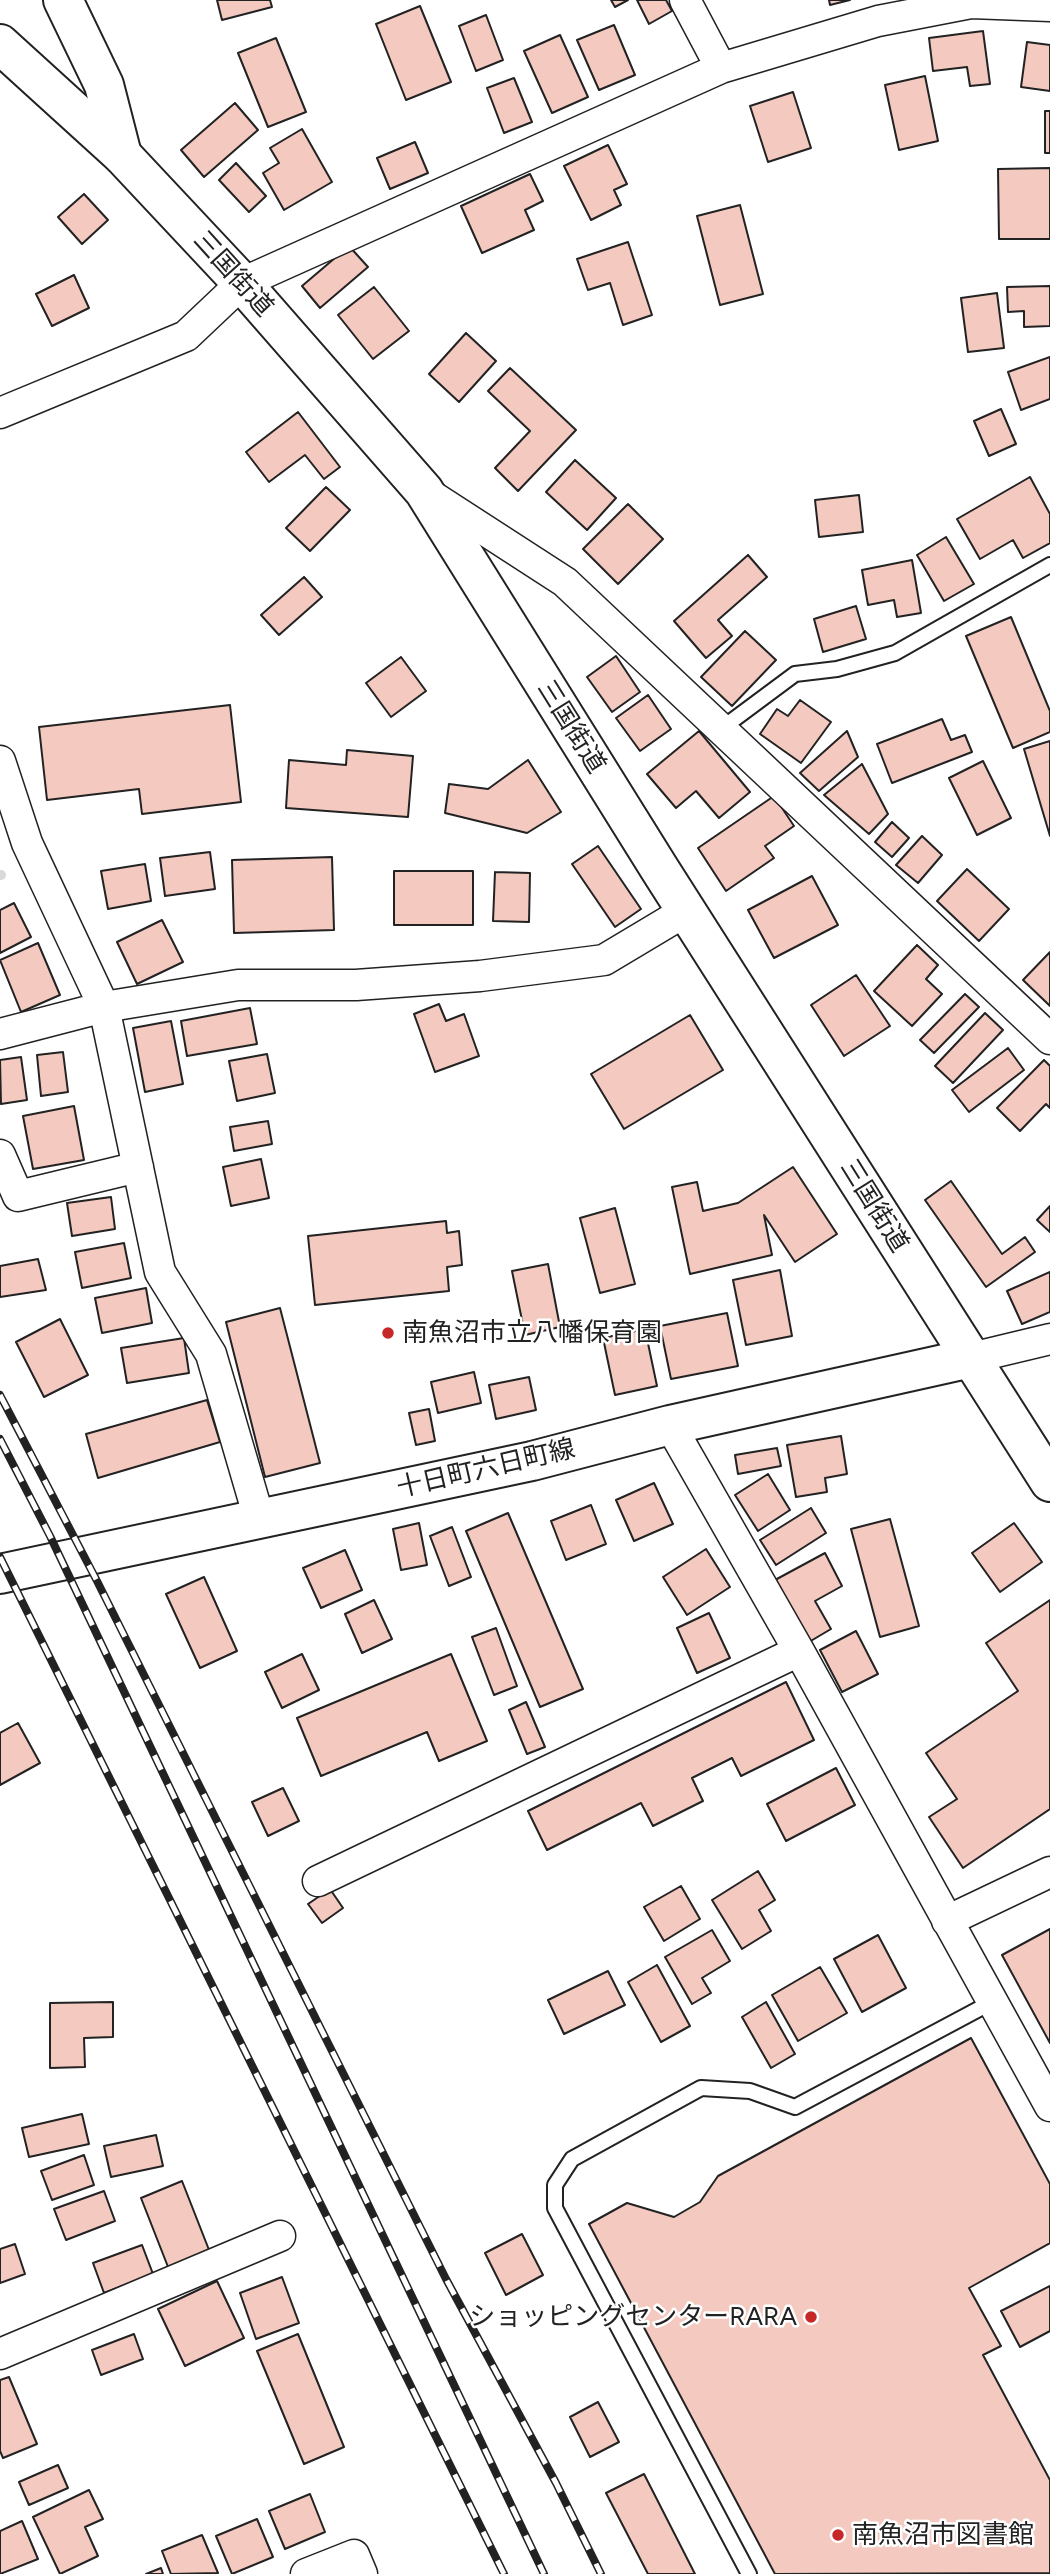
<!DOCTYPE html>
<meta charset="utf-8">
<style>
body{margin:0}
canvas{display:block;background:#fff}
</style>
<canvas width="1050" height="2574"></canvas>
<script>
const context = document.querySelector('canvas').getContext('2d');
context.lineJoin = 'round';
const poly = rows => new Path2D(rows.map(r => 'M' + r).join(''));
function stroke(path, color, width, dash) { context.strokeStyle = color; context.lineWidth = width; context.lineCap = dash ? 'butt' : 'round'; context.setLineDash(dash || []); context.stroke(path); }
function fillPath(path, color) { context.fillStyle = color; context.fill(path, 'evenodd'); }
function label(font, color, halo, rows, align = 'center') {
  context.font = font + ' Figtree,"Noto Sans JP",sans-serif'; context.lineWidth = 5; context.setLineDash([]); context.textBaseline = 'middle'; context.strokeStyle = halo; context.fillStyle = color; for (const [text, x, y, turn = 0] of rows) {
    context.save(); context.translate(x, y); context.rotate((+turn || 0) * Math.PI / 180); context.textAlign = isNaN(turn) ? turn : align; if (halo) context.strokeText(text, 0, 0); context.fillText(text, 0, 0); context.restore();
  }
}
stroke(poly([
 [0,875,1,875]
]), '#d9d9d9', 10);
const building = poly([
 [217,0,270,0,272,7,222,20,217,0],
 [611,0,628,0,615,7,611,0],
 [637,0,666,0,672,11,649,24,637,0],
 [829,0,850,0,830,5,829,0],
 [420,6,451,82,406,100,376,24,420,6],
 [486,15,503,60,476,71,459,26,486,15],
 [614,25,635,75,599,90,577,40,614,25],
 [983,31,990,84,970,86,967,67,933,71,929,38,983,31],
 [560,35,588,97,552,113,524,51,560,35],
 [276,38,306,112,268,127,238,53,276,38],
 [1027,42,1050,45,1050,91,1021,87,1027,42],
 [925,76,938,141,899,150,885,85,925,76],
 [514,78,532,122,504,133,487,88,514,78],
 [793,92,811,148,768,162,750,106,793,92],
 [235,103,258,130,204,177,181,150,235,103],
 [1045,111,1050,111,1050,153,1045,153,1045,111],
 [302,129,332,182,284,210,263,173,279,163,270,148,302,129],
 [415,142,428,173,390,189,377,158,415,142],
 [608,145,627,184,614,190,621,205,591,220,564,166,608,145],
 [236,163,266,196,249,212,219,180,236,163],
 [1050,168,1050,239,999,239,998,169,1050,168],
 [530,174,543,201,525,210,534,230,482,253,461,206,530,174],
 [84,194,108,220,82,244,58,217,84,194],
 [740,205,763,294,720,305,697,216,740,205],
 [628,242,652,315,623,325,610,283,588,290,577,259,628,242],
 [349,246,368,267,320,308,302,286,349,246],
 [74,275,89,308,52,326,36,294,74,275],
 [1050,286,1050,326,1024,327,1024,311,1008,312,1007,287,1050,286],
 [374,287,409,331,373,359,338,315,374,287],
 [997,293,1004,348,968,352,961,298,997,293],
 [466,333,496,361,459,402,429,374,466,333],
 [1050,357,1050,399,1021,410,1008,372,1050,357],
 [510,368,576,430,518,491,495,468,530,431,488,391,510,368],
 [1001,409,1016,444,989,456,974,421,1001,409],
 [298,412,340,467,324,479,305,455,269,482,246,452,298,412],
 [575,460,616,498,587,530,546,492,575,460],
 [1030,477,1050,514,1050,543,1023,558,1013,540,980,559,957,519,1030,477],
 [326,487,350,510,310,551,286,528,326,487],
 [859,495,863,532,819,537,815,500,859,495],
 [628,504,663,539,618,584,583,549,628,504],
 [946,537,974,584,944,601,917,555,946,537],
 [748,555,767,577,718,620,732,636,706,658,674,621,748,555],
 [912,560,921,613,897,617,894,600,868,605,862,570,912,560],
 [304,577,322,597,279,635,261,615,304,577],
 [856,606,866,639,823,652,814,619,856,606],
 [1011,617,1050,711,1050,732,1013,748,966,636,1011,617],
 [745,631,776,660,732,706,701,677,745,631],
 [616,656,640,692,612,712,587,677,616,656],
 [401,657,426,691,391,717,366,683,401,657],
 [648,695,671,729,640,751,616,718,648,695],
 [800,700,831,722,801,763,760,734,777,709,788,716,800,700],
 [230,705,241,802,142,814,139,789,47,800,39,727,230,705],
 [942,719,951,740,965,735,972,752,892,783,877,744,942,719],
 [699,731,750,792,719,818,696,791,676,808,647,774,699,731],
 [847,731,858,757,819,791,800,773,847,731],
 [1050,741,1050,836,1024,749,1050,741],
 [347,750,413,756,408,817,286,808,289,760,346,765,347,750],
 [528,760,561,812,527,833,445,813,449,784,488,789,528,760],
 [983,761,1011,818,977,835,949,778,983,761],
 [862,764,888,814,869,834,824,795,862,764],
 [774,796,794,826,765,846,774,858,726,891,698,848,774,796],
 [892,822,909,838,892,857,875,842,892,822],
 [922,836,942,855,918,883,896,865,922,836],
 [598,846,641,909,615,927,572,864,598,846],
 [210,852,215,889,165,896,160,858,210,852],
 [332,857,334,930,234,933,232,860,332,857],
 [145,864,151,901,108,909,101,871,145,864],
 [967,869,1009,909,979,941,937,901,967,869],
 [394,871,473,871,473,925,394,925,394,871],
 [495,872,530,873,529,922,493,921,495,872],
 [812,876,838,925,774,958,748,910,812,876],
 [14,903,31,937,0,953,0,910,14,903],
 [162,920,183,962,137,984,117,942,162,920],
 [38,943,60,995,21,1012,0,960,38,943],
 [917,945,938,965,926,979,942,994,912,1026,874,991,917,945],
 [1050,952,1050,1006,1023,980,1050,952],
 [856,975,890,1026,844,1056,811,1005,856,975],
 [965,994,979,1007,934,1053,920,1040,965,994],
 [439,1004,446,1021,464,1014,479,1056,435,1072,414,1014,439,1004],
 [250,1008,257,1044,187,1056,181,1021,250,1008],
 [985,1013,1003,1030,953,1083,935,1066,985,1013],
 [690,1015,723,1070,624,1129,591,1074,690,1015],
 [171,1021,183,1084,145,1092,133,1028,171,1021],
 [1008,1048,1024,1070,969,1112,952,1090,1008,1048],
 [63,1052,68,1092,41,1096,37,1055,63,1052],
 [267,1054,275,1093,237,1101,229,1061,267,1054],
 [21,1057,27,1100,1,1104,0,1060,21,1057],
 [1044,1060,1050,1066,1050,1108,1046,1104,1020,1131,997,1108,1044,1060],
 [74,1106,84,1160,33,1169,23,1116,74,1106],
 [268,1121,272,1144,234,1151,230,1127,268,1121],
 [261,1159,269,1198,231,1206,223,1167,261,1159],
 [793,1167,837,1234,795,1262,764,1215,772,1255,690,1274,672,1187,697,1182,703,1211,738,1203,793,1167],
 [951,1181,1002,1254,1025,1237,1035,1252,986,1287,925,1200,951,1181],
 [111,1197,115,1229,72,1236,67,1203,111,1197],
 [1050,1206,1050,1232,1037,1220,1050,1206],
 [615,1208,635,1284,600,1293,580,1218,615,1208],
 [446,1221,447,1233,459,1231,462,1265,447,1267,449,1291,315,1305,308,1236,446,1221],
 [124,1243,131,1278,82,1288,75,1252,124,1243],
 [38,1259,46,1290,0,1297,0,1266,38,1259],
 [548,1264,560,1327,525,1335,512,1271,548,1264],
 [780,1270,792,1336,746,1345,733,1280,780,1270],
 [1050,1272,1050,1312,1022,1324,1007,1291,1050,1272],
 [146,1288,152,1323,102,1333,95,1298,146,1288],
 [280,1308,320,1463,265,1477,226,1322,280,1308],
 [727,1313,738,1366,671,1379,660,1326,727,1313],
 [60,1319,88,1375,44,1397,16,1342,60,1319],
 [645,1329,657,1386,615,1395,603,1338,645,1329],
 [184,1338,189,1373,127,1383,121,1348,184,1338],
 [474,1372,481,1403,438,1413,431,1382,474,1372],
 [529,1377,536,1410,496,1419,489,1385,529,1377],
 [207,1400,220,1442,98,1478,86,1434,207,1400],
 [429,1409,435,1441,416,1445,409,1413,429,1409],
 [841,1436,847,1474,825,1478,827,1492,796,1497,787,1445,841,1436],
 [777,1448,781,1466,738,1474,735,1455,777,1448],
 [768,1474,790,1510,758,1531,735,1495,768,1474],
 [654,1483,673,1524,634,1541,616,1500,654,1483],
 [591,1505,606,1544,566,1560,551,1521,591,1505],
 [811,1508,826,1533,776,1565,760,1540,811,1508],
 [508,1513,583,1689,540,1707,466,1531,508,1513],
 [890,1519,919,1626,880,1637,851,1529,890,1519],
 [419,1523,427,1565,401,1570,393,1529,419,1523],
 [1014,1523,1042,1562,1000,1592,972,1553,1014,1523],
 [452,1527,471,1577,449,1586,430,1536,452,1527],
 [706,1549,730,1587,687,1615,663,1577,706,1549],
 [345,1550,362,1590,321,1608,303,1568,345,1550],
 [825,1553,842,1586,815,1601,831,1629,809,1642,775,1580,825,1553],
 [204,1577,237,1651,200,1668,166,1594,204,1577],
 [374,1600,392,1639,362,1653,345,1614,374,1600],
 [1050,1600,1050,1809,963,1868,929,1817,957,1799,926,1753,1018,1691,986,1643,1050,1600],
 [709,1613,730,1658,697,1673,677,1628,709,1613],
 [496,1628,517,1686,494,1695,472,1637,496,1628],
 [856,1631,878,1674,842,1692,820,1650,856,1631],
 [302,1654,319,1690,282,1708,265,1672,302,1654],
 [451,1654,487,1741,439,1761,427,1732,321,1776,297,1718,451,1654],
 [786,1682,814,1740,741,1776,732,1758,692,1778,703,1801,653,1826,641,1803,547,1850,528,1811,786,1682],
 [526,1702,545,1747,527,1754,509,1710,526,1702],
 [18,1723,40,1763,0,1785,0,1733,18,1723],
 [836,1768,855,1805,786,1841,767,1804,836,1768],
 [283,1788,299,1821,268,1836,252,1802,283,1788],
 [758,1871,775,1900,759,1910,771,1931,742,1949,712,1900,758,1871],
 [681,1886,700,1919,664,1941,644,1907,681,1886],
 [330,1889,343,1908,322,1923,308,1904,330,1889],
 [1050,1929,1050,2043,1002,1955,1050,1929],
 [712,1930,730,1961,702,1978,711,1993,692,2004,665,1957,712,1930],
 [878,1935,906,1988,862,2012,834,1959,878,1935],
 [657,1965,690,2026,661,2042,628,1982,657,1965],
 [820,1967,847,2013,798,2041,772,1995,820,1967],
 [608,1971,625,2005,564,2034,548,2000,608,1971],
 [113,2002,113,2037,84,2038,85,2067,50,2068,50,2003,113,2002],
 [766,2002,795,2054,771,2068,742,2017,766,2002],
 [971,2038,1050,2184,1050,2243,969,2288,1001,2346,983,2355,1050,2480,1050,2573,775,2574,589,2224,627,2203,674,2217,700,2202,718,2176,971,2038],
 [82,2114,89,2144,29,2157,22,2128,82,2114],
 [156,2135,163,2166,111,2177,104,2146,156,2135],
 [84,2155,94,2185,52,2200,41,2171,84,2155],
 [182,2181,211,2255,170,2272,141,2198,182,2181],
 [104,2191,115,2221,66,2240,54,2209,104,2191],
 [522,2234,543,2275,506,2295,485,2253,522,2234],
 [15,2244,25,2274,0,2283,0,2249,15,2244],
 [142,2245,153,2274,104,2293,93,2263,142,2245],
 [282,2277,299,2323,256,2339,240,2293,282,2277],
 [217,2281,244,2338,185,2366,158,2309,217,2281],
 [1050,2286,1050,2331,1020,2347,1001,2311,1050,2286],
 [134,2334,143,2359,101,2375,92,2350,134,2334],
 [298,2334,344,2447,304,2464,257,2351,298,2334],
 [9,2377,37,2444,3,2458,0,2451,0,2380,9,2377],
 [598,2402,619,2442,590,2457,570,2417,598,2402],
 [58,2465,68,2488,29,2505,19,2482,58,2465],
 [644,2474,695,2574,648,2574,606,2493,644,2474],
 [89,2490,103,2519,85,2527,98,2556,60,2574,33,2517,89,2490],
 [310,2494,325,2532,285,2549,269,2511,310,2494],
 [257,2519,273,2557,232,2574,216,2536,257,2519],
 [22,2521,38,2559,0,2574,0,2531,22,2521],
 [202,2535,218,2573,171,2574,162,2551,202,2535],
 [161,2568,163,2574,146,2574,161,2568]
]);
fillPath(building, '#f3c9c0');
stroke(building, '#222', 2);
const lane = poly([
 [721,729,795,674,837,669,895,653,1050,565],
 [749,2574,555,2208,555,2185,572,2159,701,2088,750,2091,795,2107,992,2002]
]);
const street = poly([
 [685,0,721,68],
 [0,413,186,336,242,283,721,68,878,21,971,3,1050,6],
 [429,494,565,582,1050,1039],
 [0,761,27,843,104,1007,160,1272,211,1354,259,1518],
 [0,1034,104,1007,238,985,356,985,480,976,604,960,686,911],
 [0,1155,18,1196,138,1167],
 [971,1358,1050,1339],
 [670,1425,799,1651,1050,2106],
 [318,1881,799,1651],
 [947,1921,1050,1872],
 [0,2354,280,2236],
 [306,2574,354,2555,362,2574]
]);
const secondary = poly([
 [63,0,104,85,122,155]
]);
const primary = poly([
 [0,1574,532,1461,670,1425,971,1358]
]);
const highway = poly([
 [0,44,122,155,242,283,424,491,659,868,1050,1482]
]);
stroke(lane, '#222', 18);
stroke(street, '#222', 33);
stroke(secondary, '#222', 42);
stroke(primary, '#222', 42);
stroke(highway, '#222', 42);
stroke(lane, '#fff', 14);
stroke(street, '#fff', 30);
stroke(secondary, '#fff', 38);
stroke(primary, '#fff', 38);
stroke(highway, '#fff', 38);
const rail = poly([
 [0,1395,97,1581,446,2279,556,2483,601,2574],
 [0,1439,50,1536,544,2574],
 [0,1557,504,2574]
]);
stroke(rail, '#222', 8);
stroke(rail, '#fff', 5, [16]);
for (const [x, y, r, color] of [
 [388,1333,7,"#c62828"],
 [811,2317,7,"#c62828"],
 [838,2535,7,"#c62828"]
]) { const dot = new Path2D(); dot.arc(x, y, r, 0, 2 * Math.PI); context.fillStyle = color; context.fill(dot); stroke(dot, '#fff', 2.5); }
label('26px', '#222', '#fff', [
 ["三国街道",233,274,48],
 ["三国街道",571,727,58],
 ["三国街道",874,1206,58],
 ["十日町六日町線",486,1469,-13]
]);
label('26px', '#222', '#fff', [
 ["南魚沼市立八幡保育園",402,1333],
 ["ショッピングセンターRARA",797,2317,"right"],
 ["南魚沼市図書館",852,2535]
], 'left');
</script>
